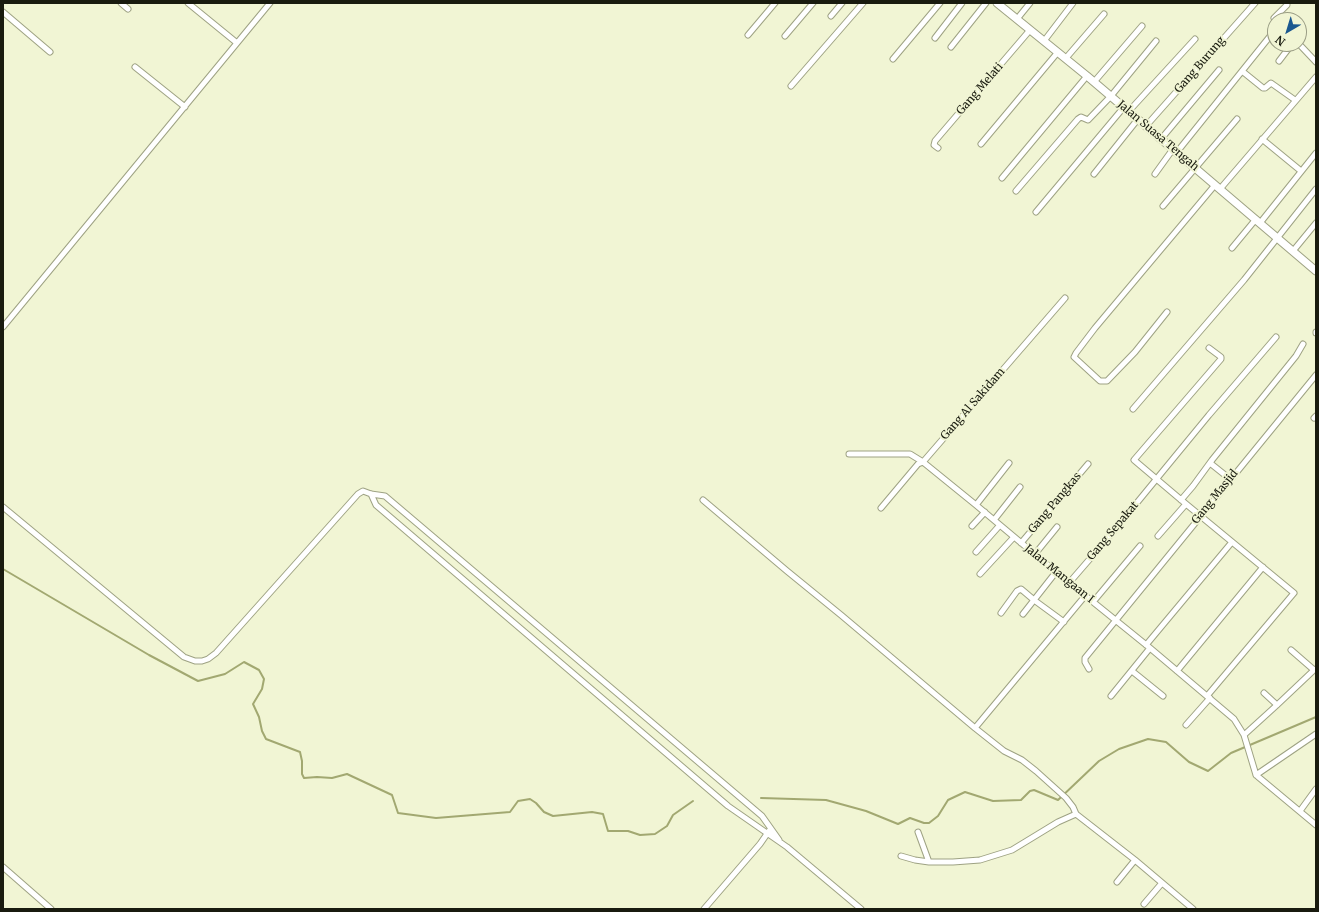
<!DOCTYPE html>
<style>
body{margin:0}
#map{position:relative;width:1319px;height:912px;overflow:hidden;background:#f1f5d4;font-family:Merriweather,serif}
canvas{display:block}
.frame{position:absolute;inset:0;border:4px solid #191b0f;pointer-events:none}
.north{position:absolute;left:1267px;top:12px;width:40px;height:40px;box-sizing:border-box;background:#f1f5d4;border:1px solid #9b9e85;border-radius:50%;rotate:218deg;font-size:11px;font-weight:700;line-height:16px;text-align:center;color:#191b0f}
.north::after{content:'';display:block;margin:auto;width:14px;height:18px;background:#1b588f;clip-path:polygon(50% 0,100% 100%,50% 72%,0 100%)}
</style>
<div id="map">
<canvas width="1319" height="912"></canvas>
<div class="frame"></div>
<div class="north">N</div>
</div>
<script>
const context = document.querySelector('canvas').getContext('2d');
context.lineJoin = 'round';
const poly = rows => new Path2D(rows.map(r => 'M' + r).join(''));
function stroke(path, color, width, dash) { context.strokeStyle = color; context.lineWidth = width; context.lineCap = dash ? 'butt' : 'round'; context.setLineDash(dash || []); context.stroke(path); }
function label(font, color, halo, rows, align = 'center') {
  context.font = font + ' Merriweather,serif'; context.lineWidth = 4; context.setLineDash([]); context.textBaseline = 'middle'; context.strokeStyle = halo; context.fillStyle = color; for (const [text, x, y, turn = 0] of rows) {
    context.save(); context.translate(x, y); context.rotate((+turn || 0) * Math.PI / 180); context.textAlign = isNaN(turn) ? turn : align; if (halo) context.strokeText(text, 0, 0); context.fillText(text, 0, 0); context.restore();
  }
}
stroke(poly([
 [3,569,149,655,198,681,225,674,244,662,259,670,264,679,262,689,253,704,259,717,262,731,266,739,300,752,302,761,302,774,304,778,317,777,332,778,347,774,392,795,398,813,436,818,510,812,518,801,530,799,536,803,544,812,553,816,592,812,603,814,608,831,628,831,640,835,655,834,667,826,673,815,693,801],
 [761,798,826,800,866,811,898,824,910,818,924,823,929,823,938,816,948,800,965,792,993,801,1021,800,1030,791,1034,790,1058,800,1099,761,1119,749,1148,739,1166,742,1189,762,1208,771,1231,753,1316,717]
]), '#a2a871', 2);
const street = poly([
 [121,3,128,9],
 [188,3,237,43],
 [3,12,50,52],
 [831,16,842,3],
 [1017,19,1030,3],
 [1276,20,1274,18,1287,5,1287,3],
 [748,35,775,3],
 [785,36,813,3],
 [935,38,962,3],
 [1044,41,1073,3],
 [1299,44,1316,62],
 [951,47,986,3],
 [1066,58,1104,14],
 [893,59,940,3],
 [1279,61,1292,44],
 [135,67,185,107],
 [1242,71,1263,88,1265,88,1271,83,1295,100],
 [1094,82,1142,26],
 [791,86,863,3],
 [1129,111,1195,39],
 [1146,126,1255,3],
 [1161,139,1219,70],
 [1262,139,1301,171],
 [981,144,1058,52],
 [938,148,934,145,935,141,1030,30],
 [1177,152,1275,30],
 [1094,174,1138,119],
 [1155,174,1173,149],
 [1002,178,1087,76],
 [1220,189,1316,77],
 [1016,191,1078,119,1081,117,1088,120,1111,96,1156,41],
 [1163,206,1237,119],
 [1036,212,1124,107],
 [1260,223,1316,153],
 [1232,248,1256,219],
 [1293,251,1316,223],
 [1167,312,1135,352,1107,381,1100,381,1074,357,1076,353,1095,328,1215,185],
 [3,327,270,3],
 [1316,333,1316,332],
 [1133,409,1244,280,1316,189],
 [1314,418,1316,416],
 [849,454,910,454,923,462,976,505,1056,572,1150,648,1234,719,1244,735,1256,775],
 [1210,463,1230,479],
 [371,494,376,505,728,806,787,847,861,909],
 [703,500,787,571,841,615,975,728,1004,751,1022,760,1036,771,1066,798,1073,807,1076,814,1135,860,1193,909],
 [1181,500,1193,486,1212,460,1296,356,1303,344],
 [976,505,1009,463],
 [3,507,184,657,195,661,202,661,208,659,216,653,358,494,363,491,371,494,385,496,762,816,779,840],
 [881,508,918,464,923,462,1065,298],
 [994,520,1020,487],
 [972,526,985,512],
 [1158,536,1186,504],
 [1021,543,1088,464],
 [976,552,1000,525],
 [1035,554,1057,527],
 [980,574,1014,537],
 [1069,583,1108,538,1209,415,1276,337],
 [1093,602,1140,546],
 [1001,613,1017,591,1021,589,1034,600,1064,622],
 [1023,614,1056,572],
 [1146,645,1232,542],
 [1291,650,1314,670],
 [1089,669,1085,662,1085,658,1316,375],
 [1132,671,1163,696],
 [1177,671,1263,567],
 [1264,693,1277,705],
 [1111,696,1150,648],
 [1207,696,1294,593,1186,504,1134,460,1221,359,1221,357,1209,348],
 [1186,725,1210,698],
 [975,728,1085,596],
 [1244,735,1277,705,1314,670,1316,669],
 [1256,775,1316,825],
 [1256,775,1316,734],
 [1300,811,1316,789],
 [918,832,929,862],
 [901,856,915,860,929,862,953,862,980,860,1012,850,1058,822,1076,814],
 [3,867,51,909],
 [1117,882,1135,860],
 [1144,904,1162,883],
 [704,909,760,844,769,831]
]);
const secondary = poly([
 [997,3,1087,76,1316,271]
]);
stroke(street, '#9ea283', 7);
stroke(secondary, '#9ea283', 9);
stroke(street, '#fff', 5);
stroke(secondary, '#fff', 7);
label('11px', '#191b0f', '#f1f5d4', [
 ["Gang Burung",1200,65,-49],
 ["Gang Melati",980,89,-49],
 ["Jalan Suasa Tengah",1158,136,40],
 ["Gang Al Sakidam",973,404,-49],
 ["Gang Masjid",1215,497,-51],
 ["Gang Pangkas",1055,503,-50],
 ["Gang Sepakat",1113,531,-50],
 ["Jalan Mangaan I",1059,574,39]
]);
</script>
